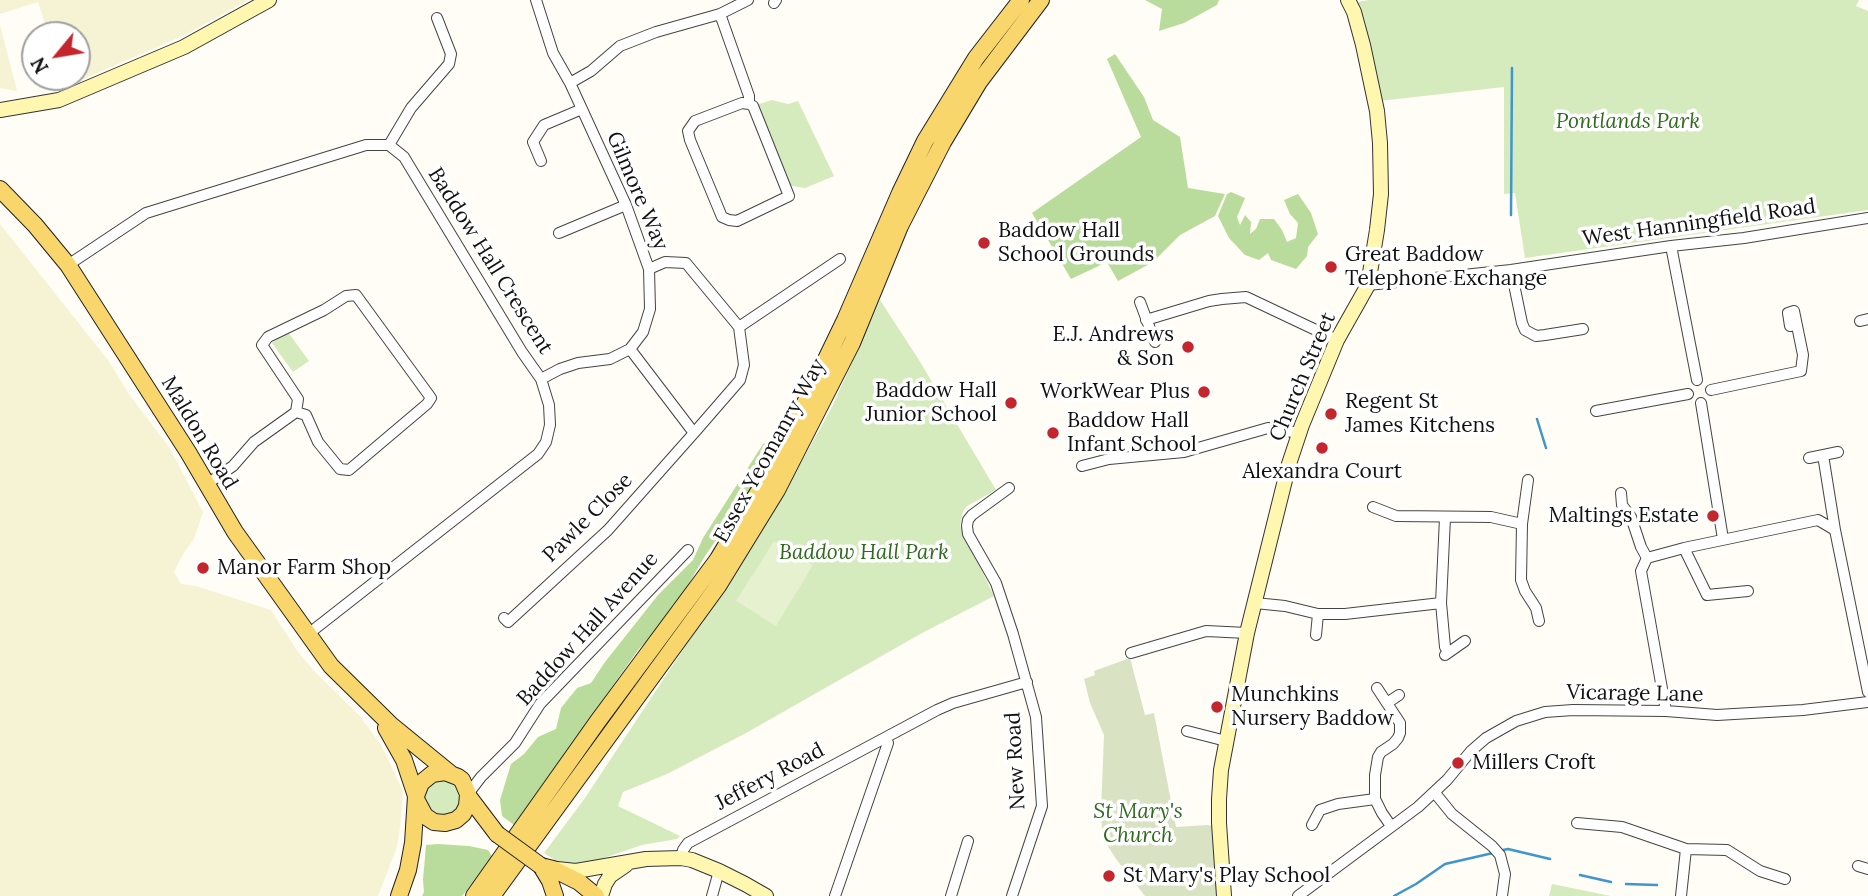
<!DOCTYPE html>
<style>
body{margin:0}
#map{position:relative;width:1868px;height:896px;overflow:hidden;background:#fffdf5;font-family:Lora,serif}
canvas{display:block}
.north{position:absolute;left:21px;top:21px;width:70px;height:70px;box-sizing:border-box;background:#fff;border:2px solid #a0a0a0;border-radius:50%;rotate:240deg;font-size:19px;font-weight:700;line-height:28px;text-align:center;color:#111}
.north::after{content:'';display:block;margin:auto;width:24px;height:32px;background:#c4262e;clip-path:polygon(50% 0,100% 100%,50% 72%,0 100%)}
</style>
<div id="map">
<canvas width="1868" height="896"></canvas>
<div class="north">N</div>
</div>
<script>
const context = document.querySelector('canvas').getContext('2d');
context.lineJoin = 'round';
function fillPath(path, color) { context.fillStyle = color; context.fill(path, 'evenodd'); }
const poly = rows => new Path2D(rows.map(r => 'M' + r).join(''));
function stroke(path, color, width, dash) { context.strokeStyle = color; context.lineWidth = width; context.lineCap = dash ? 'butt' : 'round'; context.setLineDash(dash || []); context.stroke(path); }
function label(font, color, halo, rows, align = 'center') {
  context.font = font + ' Lora,serif'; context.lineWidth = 7; context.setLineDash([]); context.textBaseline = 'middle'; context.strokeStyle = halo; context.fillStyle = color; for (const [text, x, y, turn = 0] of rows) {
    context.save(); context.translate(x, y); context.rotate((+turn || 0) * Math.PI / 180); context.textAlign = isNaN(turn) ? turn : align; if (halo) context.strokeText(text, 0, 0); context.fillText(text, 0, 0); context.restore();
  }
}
fillPath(poly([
 [0,0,248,0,187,34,67,86,64,77,77,77,77,35,49,35,38,2,0,14],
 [0,25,17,91,0,88],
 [0,224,108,360,131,397,169,447,203,512,194,539,183,554,174,572,181,584,196,586,271,610,298,652,315,672,359,715,381,745,403,791,400,828,397,847,378,896,0,896]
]), '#f6f3d4');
fillPath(poly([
 [1368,0,1859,0,1856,6,1868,11,1868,210,1525,258,1515,193,1504,194,1504,87,1379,101,1358,2],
 [772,100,788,104,798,101,834,176,805,188,786,185,753,106],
 [880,300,919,360,996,490,967,506,963,512,960,526,994,596,922,633,746,733,667,774,623,792,618,806,680,836,677,839,642,845,589,863,571,865,556,861,544,853,585,798,772,515,832,407],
 [288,332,309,361,293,372,272,343],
 [436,778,457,783,462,804,452,816,431,814,423,794,424,789],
 [1552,884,1611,896,1549,896]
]), '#d5ebbd');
fillPath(poly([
 [1145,0,1219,0,1217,5,1184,23,1159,31,1162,9],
 [1115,54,1144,97,1153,120,1180,137,1188,188,1225,194,1215,216,1180,235,1153,262,1118,281,1107,262,1071,279,1032,213,1141,137,1107,59],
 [1231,192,1245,198,1237,217,1240,225,1245,215,1251,222,1250,234,1256,229,1260,219,1274,219,1282,230,1287,242,1296,238,1298,223,1290,214,1284,200,1298,194,1311,213,1318,234,1308,247,1307,256,1296,269,1271,260,1268,253,1259,260,1245,255,1229,238,1218,216,1227,194],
 [780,437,770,462,705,556,669,617,638,650,514,825,502,816,500,800,511,764,524,754,538,737,556,729,561,708,577,688,591,683,605,662,658,595,693,560,703,538,763,444],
 [438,844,469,846,488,850,493,858,462,896,422,896,424,892,423,880,426,845]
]), '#b9dc9c');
fillPath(poly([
 [1130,658,1145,715,1154,713,1176,827,1207,825,1214,826,1218,896,1145,896,1116,859,1106,843,1102,830,1101,812,1104,735,1090,703,1084,679,1095,675,1094,671]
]), '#d9e3c4');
fillPath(poly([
 [774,541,813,565,776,626,736,601]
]), '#e6f2cf');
stroke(poly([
 [1511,215,1512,68],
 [1537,419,1546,448],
 [1499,851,1508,849,1550,859],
 [1580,875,1611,882],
 [1626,884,1657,885],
 [1394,896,1416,884,1445,864,1493,853]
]), '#3f96cf', 2.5);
const street = poly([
 [536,0,553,53,570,83,626,205,649,269,650,309,643,332,630,349,610,359,578,363,560,369,541,379],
 [774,3,776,0],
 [720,14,749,96,749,104,753,106,789,196,737,221,729,220,722,217,690,140,688,131,695,121,742,103,749,104],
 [570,83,591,71,620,46,656,32,720,14,748,0],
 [389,145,411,108,449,64,451,54,437,18],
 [541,161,533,142,544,125,582,109],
 [559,233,626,205],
 [1671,246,1697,380],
 [68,265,146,213,366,145,389,145,404,157,522,352,541,379,549,405,550,425,546,442,538,454,307,635],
 [1511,270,1522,323,1525,330,1536,336,1545,335,1583,329],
 [1368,285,1511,270,1671,246,1744,238,1868,218],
 [1140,302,1155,342],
 [1146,320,1209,301,1222,299,1246,297,1337,340],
 [1860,321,1868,319],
 [739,327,840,259],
 [630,349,694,433,740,380,744,365,739,327,686,263,665,262,649,269],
 [1711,390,1801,371,1803,355,1794,311,1788,313,1790,326,1797,325],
 [1701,403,1723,539],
 [1596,411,1688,394],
 [1823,455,1835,530],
 [1809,458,1838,452],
 [1082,466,1109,459,1184,452,1268,428,1300,433],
 [1528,480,1522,524,1521,580,1525,591,1536,608,1539,621],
 [207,484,233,466,254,442,296,412,306,415,318,442,340,469,349,470,427,404,431,398,356,295,346,296,324,310,268,337,262,345,298,399,296,412],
 [1009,488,972,515,968,520,967,526,968,534,996,583,1013,634,1036,717,1042,806,1012,896],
 [1621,493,1622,505,1631,517,1641,547,1647,558],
 [1373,507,1396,516,1491,517,1522,524],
 [1445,518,1441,603,1445,647,1448,652],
 [1684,548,1707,595,1748,591],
 [1255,603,1285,606,1318,614,1345,614,1441,603],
 [504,618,508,622,608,530,694,433],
 [1316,635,1318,614],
 [1131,653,1206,631,1247,633],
 [1445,655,1465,641],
 [1377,688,1400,723,1400,733,1398,738,1393,744,1381,752,1378,757,1375,775,1375,799,1382,813,1391,826],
 [1387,703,1399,695],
 [1666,711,1641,571,1647,558,1684,548,1818,520,1835,530,1868,692],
 [1187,731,1226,741],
 [1435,793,1452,814,1492,846,1500,855,1505,874,1502,896],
 [468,794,481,777,515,743,540,704,688,550],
 [1577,823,1622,827,1686,849,1727,850,1760,871,1785,879],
 [1312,825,1320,810,1338,804,1375,799],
 [681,858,683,850,688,843,937,710,953,703,1027,682],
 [1858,866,1868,869],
 [712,896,719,871],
 [835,896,888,743,886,738],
 [951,896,968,841],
 [1298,896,1418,807,1447,780,1471,751,1486,738,1516,721,1545,712,1573,710,1666,711,1717,715,1803,710,1868,702],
 [1681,896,1686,849]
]);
const secondary = poly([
 [0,110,59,100,184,47,269,0],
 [557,869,576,871,646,859,681,858,692,860,719,871,745,884,766,896],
 [601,896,605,884,610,876,626,865],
 [1224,896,1219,823,1219,799,1221,770,1247,633,1289,464,1302,425,1337,340,1368,285,1377,230,1381,194,1380,143,1377,111,1363,45,1354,12,1348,0]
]);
const primary = poly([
 [0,189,35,225,68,265,188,452,235,532,331,666,391,725,451,774],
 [386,728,404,760,416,796],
 [469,797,497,834],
 [541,866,553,869,579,882,596,896],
 [541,866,550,881,555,896],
 [399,896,408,870,413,843,416,796,421,783,432,774,445,772,458,777,462,780,468,794,467,806,463,814,456,820,445,823,434,822,425,816,417,801],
 [474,896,598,721,718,559,763,484,803,407,845,320,900,193,925,141,976,58,1021,0],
 [492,896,718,586,777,490,852,343,900,226,943,142,979,82,1041,0]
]);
stroke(street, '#444', 12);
stroke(secondary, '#333', 16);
stroke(primary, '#222', 18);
stroke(street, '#fff', 10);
stroke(secondary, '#fff6b0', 14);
stroke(primary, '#f9d66b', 16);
const primaryBridge = poly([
 [497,834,541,866]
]);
stroke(primaryBridge, '#222', 18, []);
stroke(primaryBridge, '#f9d66b', 16);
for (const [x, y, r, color] of [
 [984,243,7,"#c4262e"],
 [1331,267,7,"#c4262e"],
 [1188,347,7,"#c4262e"],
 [1204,392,7,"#c4262e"],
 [1011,403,7,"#c4262e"],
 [1331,414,7,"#c4262e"],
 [1053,433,7,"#c4262e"],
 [1322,448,7,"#c4262e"],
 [1713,516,7,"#c4262e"],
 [203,568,7,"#c4262e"],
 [1217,707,7,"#c4262e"],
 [1458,763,7,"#c4262e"],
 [1109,876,7,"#c4262e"]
]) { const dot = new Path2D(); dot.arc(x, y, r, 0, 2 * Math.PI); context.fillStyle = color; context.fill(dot); stroke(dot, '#fff', 2.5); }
label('italic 21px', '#2f6b1f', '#fff', [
 ["Pontlands Park",1628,122],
 ["Baddow Hall Park",864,553],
 ["St Mary's",1138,812],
 ["Church",1138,836]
]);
label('21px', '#111', '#fff', [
 ["Gilmore Way",637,191,67],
 ["West Hanningfield Road",1699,223,-8],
 ["Baddow Hall Crescent",490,261,58],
 ["Church Street",1303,377,-67],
 ["Maldon Road",199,433,59],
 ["Essex Yeomanry Way",770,451,-61],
 ["Pawle Close",588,518,-45],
 ["Baddow Hall Avenue",588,629,-48],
 ["Vicarage Lane",1635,694,1],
 ["New Road",1016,761,-93],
 ["Jeffery Road",770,777,-28]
]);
label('21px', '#111', '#fff', [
 ["Baddow Hall",998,231],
 ["School Grounds",998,255],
 ["Great Baddow",1345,255],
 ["Telephone Exchange",1345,279],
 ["E.J. Andrews",1174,335,"right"],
 ["& Son",1174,359,"right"],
 ["Baddow Hall",997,391,"right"],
 ["Junior School",997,415,"right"],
 ["WorkWear Plus",1190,392,"right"],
 ["Regent St",1345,402],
 ["James Kitchens",1345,426],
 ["Baddow Hall",1067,421],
 ["Infant School",1067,445],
 ["Alexandra Court",1322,472,"center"],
 ["Maltings Estate",1699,516,"right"],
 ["Manor Farm Shop",217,568],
 ["Munchkins",1231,695],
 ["Nursery Baddow",1231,719],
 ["Millers Croft",1472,763],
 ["St Mary's Play School",1123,876]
], 'left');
</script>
